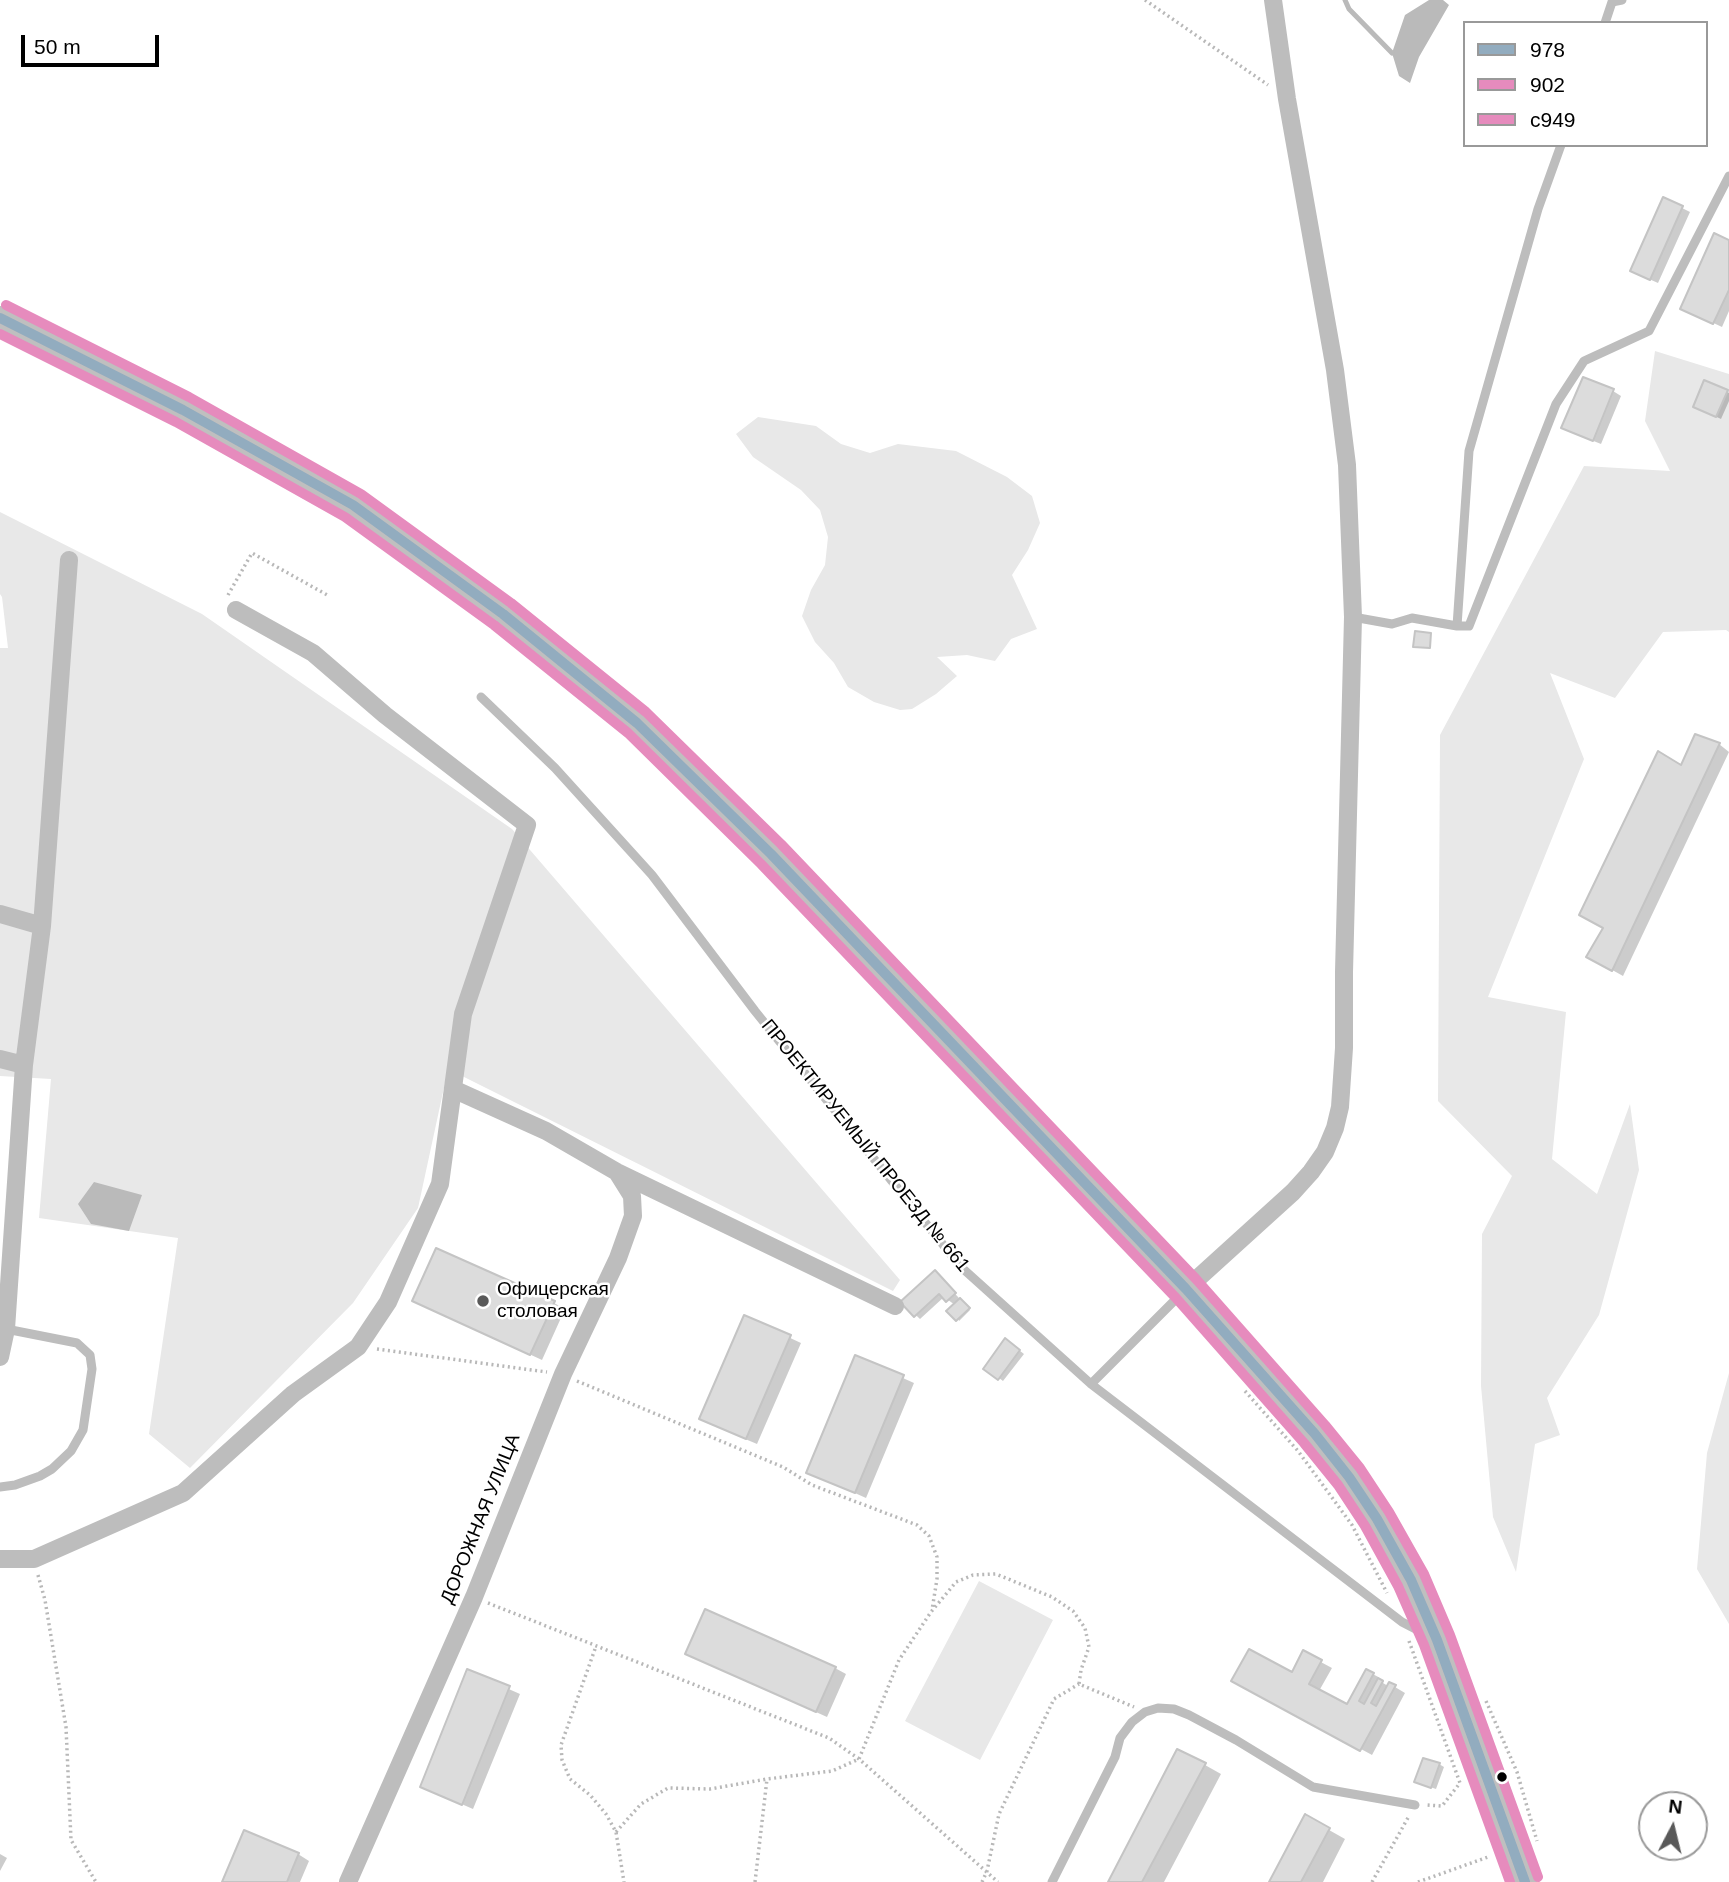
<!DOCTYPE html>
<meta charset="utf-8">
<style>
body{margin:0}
#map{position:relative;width:1729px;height:1882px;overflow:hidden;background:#fff;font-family:Arial,sans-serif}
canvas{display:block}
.legend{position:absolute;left:1463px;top:21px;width:245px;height:126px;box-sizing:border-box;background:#fff;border:2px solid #999;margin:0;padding:9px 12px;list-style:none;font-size:21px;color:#000}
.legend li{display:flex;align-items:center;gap:14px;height:35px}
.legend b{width:35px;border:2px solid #999}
.north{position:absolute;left:1638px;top:1791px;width:70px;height:70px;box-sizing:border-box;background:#fff;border:2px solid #999;border-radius:50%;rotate:7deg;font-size:19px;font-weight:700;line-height:28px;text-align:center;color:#000}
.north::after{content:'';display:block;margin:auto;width:24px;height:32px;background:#595959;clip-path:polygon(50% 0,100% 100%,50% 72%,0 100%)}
.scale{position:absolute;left:21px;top:35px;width:138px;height:32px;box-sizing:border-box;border:4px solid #000;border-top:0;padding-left:9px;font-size:21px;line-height:24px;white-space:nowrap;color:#000;-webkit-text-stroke:5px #fff;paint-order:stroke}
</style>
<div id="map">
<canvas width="1729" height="1882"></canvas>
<ul class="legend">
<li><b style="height:9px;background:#92acbf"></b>978</li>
<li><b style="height:9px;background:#e68bbd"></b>902</li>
<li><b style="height:9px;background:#e68bbd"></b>с949</li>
</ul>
<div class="north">N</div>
<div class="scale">50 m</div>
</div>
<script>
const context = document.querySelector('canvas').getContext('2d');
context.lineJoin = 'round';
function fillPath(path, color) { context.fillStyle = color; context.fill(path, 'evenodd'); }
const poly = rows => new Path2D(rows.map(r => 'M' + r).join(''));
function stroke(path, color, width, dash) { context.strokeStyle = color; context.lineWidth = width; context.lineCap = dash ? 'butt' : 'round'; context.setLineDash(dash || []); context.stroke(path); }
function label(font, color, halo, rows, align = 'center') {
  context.font = font + ' Arial,sans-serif'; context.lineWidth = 5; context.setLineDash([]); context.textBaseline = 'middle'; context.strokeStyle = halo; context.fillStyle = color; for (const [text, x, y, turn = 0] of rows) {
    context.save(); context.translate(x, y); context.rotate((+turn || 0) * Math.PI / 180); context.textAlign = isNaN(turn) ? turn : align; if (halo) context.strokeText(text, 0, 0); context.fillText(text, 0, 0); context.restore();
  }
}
fillPath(poly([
 [1655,351,1729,374,1729,632,1726,630,1663,632,1615,698,1550,673,1584,759,1488,997,1566,1012,1552,1159,1597,1194,1630,1104,1639,1170,1599,1315,1547,1398,1560,1435,1535,1444,1516,1572,1493,1517,1481,1386,1482,1234,1512,1176,1438,1101,1440,735,1584,466,1670,471,1645,421],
 [758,417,816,426,841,444,870,453,898,444,956,451,1007,477,1032,496,1040,523,1028,550,1012,575,1037,629,1011,639,995,661,967,655,937,657,957,676,936,694,912,709,900,710,874,702,848,687,834,663,815,642,802,616,811,590,825,565,828,537,820,510,801,490,753,457,736,434],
 [0,512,202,614,512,829,900,1280,893,1291,448,1069,418,1208,353,1303,190,1468,149,1434,178,1238,39,1218,51,1079,0,1076,0,648,8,648,2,597,0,594],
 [1729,1373,1729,1624,1697,1569,1707,1453],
 [979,1581,1053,1620,980,1760,905,1721]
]), '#e8e8e8');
fillPath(poly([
 [1429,0,1443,0,1449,5,1419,57,1410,83,1399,76,1392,53,1405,15],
 [94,1182,142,1195,129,1231,91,1224,78,1204]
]), '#bababa');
fillPath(poly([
 [1682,208,1690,212,1658,283,1640,275],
 [1729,242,1729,311,1722,327,1690,312],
 [1705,382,1729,393,1729,401,1721,419,1700,409],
 [1613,391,1621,396,1601,444,1571,432],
 [1719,744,1729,752,1623,976,1589,957,1605,927,1682,768],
 [935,1272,970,1310,959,1321,955,1305,944,1297,920,1319,902,1302],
 [414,1301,554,1303,565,1309,542,1360],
 [745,1317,801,1343,757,1444,712,1425],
 [1010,1343,1024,1354,1003,1381,999,1378],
 [856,1357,914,1383,866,1498,808,1472],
 [1304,1653,1332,1668,1319,1691,1348,1706,1367,1671,1384,1680,1383,1683,1388,1686,1390,1684,1405,1693,1372,1755,1234,1680,1292,1674],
 [687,1654,835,1668,846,1674,827,1717],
 [468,1671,520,1694,473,1809,422,1787],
 [1439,1764,1444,1767,1436,1789,1421,1784],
 [1205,1765,1221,1774,1164,1882,1110,1882],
 [1306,1817,1345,1839,1323,1882,1271,1882],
 [0,1854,7,1858,0,1871],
 [298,1854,309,1861,300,1882,224,1882]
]), '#0003');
stroke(poly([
 [1345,0,1349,9,1392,53]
]), '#bababa', 5);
const building = poly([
 [1663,197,1683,206,1650,280,1630,271,1663,197],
 [1714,233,1729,240,1729,290,1713,324,1680,309,1714,233],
 [1583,377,1614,389,1593,441,1561,428,1583,377],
 [1704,380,1728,390,1716,417,1693,407,1704,380],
 [1415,631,1431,633,1430,648,1413,647,1415,631],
 [1695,734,1720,743,1612,971,1586,957,1603,928,1579,915,1658,751,1681,765,1695,734],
 [436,1248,555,1301,530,1355,412,1301,436,1248],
 [935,1270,956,1293,946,1302,939,1294,914,1317,900,1302,935,1270],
 [960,1298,970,1308,956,1321,946,1311,960,1298],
 [744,1315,791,1335,746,1439,699,1419,744,1315],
 [1005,1338,1020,1350,998,1380,983,1369,1005,1338],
 [855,1355,904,1375,855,1493,806,1473,855,1355],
 [705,1609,836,1667,816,1712,685,1654,705,1609],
 [1249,1649,1292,1672,1303,1650,1322,1660,1309,1684,1347,1704,1366,1669,1374,1673,1359,1701,1364,1704,1378,1678,1383,1681,1371,1703,1376,1706,1389,1682,1396,1685,1360,1751,1231,1681,1249,1649],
 [467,1669,510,1686,462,1805,420,1787,467,1669],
 [1177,1749,1206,1763,1142,1882,1108,1882,1177,1749],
 [1423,1758,1440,1763,1431,1788,1414,1782,1423,1758],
 [1305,1814,1330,1828,1301,1882,1269,1882,1305,1814],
 [244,1830,299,1853,287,1882,222,1882,244,1830]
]);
fillPath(building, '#dcdcdc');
stroke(building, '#c4c4c4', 2);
stroke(poly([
 [1145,0,1268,85],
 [228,595,252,553,329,596],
 [377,1349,547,1372],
 [577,1381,783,1467,812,1485,917,1525,929,1536,937,1557,937,1579,932,1610],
 [1245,1391,1298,1451,1352,1525,1387,1593],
 [38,1575,45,1600,66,1727,71,1840,96,1882],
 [488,1603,829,1738,859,1759,998,1882],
 [1409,1641,1460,1783,1442,1806,1427,1805],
 [595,1649,561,1745,562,1760,570,1779,590,1795,606,1814,616,1832,624,1882],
 [1486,1701,1517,1772,1537,1841],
 [616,1832,641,1804,668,1788,710,1789,767,1779,832,1771,859,1759,899,1660,931,1612,956,1582,973,1575,996,1574,1052,1597,1073,1611,1085,1628,1089,1647,1081,1670,1079,1684,1134,1707],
 [755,1882,767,1779],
 [982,1882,987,1871,999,1814,1054,1699,1079,1684],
 [1372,1882,1409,1816],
 [1418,1882,1488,1857]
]), '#b8b8b8', 3.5, [2, 3.5]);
stroke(poly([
 [1605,23,1612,2,1622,0],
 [1353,617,1392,624,1412,618,1457,626,1469,626,1556,404,1584,361,1649,331,1729,176],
 [1457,626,1469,451,1538,209,1561,145],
 [481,697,555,768,652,875,755,1011,961,1267,1091,1384,1402,1622,1429,1636],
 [1091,1384,1184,1291],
 [0,1487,15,1485,40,1476,52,1469,71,1451,83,1430,92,1369,90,1355,77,1343,6,1329],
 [1052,1882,1115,1757,1120,1738,1132,1722,1145,1712,1158,1708,1174,1709,1189,1715,1236,1740,1313,1787,1415,1805]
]), '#bdbdbd', 9);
stroke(poly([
 [0,914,42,926],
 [0,1059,24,1065],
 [453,1089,546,1131,617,1172,895,1306],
 [1186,1289,1293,1192,1311,1172,1325,1152,1335,1128,1340,1107,1344,1048,1344,972,1353,617,1347,465,1335,370,1287,99,1273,0],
 [0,1357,6,1329,24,1065,42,926,69,560],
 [0,1559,34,1559,183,1493,293,1394,358,1347,388,1302,440,1184,463,1014,527,825,385,715,313,653,236,610],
 [348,1882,474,1597,563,1374,618,1258,633,1216,632,1196,617,1172]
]), '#bdbdbd', 18);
stroke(poly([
 [0,318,183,410,353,505,503,614,637,723,771,854,1186,1289,1315,1434,1349,1477,1377,1519,1411,1580,1437,1640,1525,1882]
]), '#bfbfbf', 24);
stroke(poly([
 [0,318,183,410,353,505,503,614,637,723,771,854,1186,1289,1315,1434,1349,1477,1377,1519,1411,1580,1437,1640,1525,1882]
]), '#92acbf', 10);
stroke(poly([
 [0,334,176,422,345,517,494,625,628,733,761,864,1176,1298,1304,1443,1338,1485,1365,1526,1398,1586,1424,1645,1510,1882]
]), '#e68bbd', 10);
stroke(poly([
 [6,305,189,397,361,494,511,603,646,712,781,844,1196,1279,1325,1425,1360,1468,1389,1512,1424,1574,1450,1635,1538,1877]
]), '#e68bbd', 10);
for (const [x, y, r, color] of [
 [483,1301,7,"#595959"],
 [1502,1777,6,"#000"]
]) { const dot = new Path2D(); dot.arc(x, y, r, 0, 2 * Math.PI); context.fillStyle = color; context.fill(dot); stroke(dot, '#fff', 2.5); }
label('19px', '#000', '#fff', [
 ["ПРОЕКТИРУЕМЫЙ ПРОЕЗД № 661",865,1146,51],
 ["ДОРОЖНАЯ УЛИЦА",481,1519,-68]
]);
label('19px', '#000', '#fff', [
 ["Офицерская",497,1290],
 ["столовая",497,1312]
], 'left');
</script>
